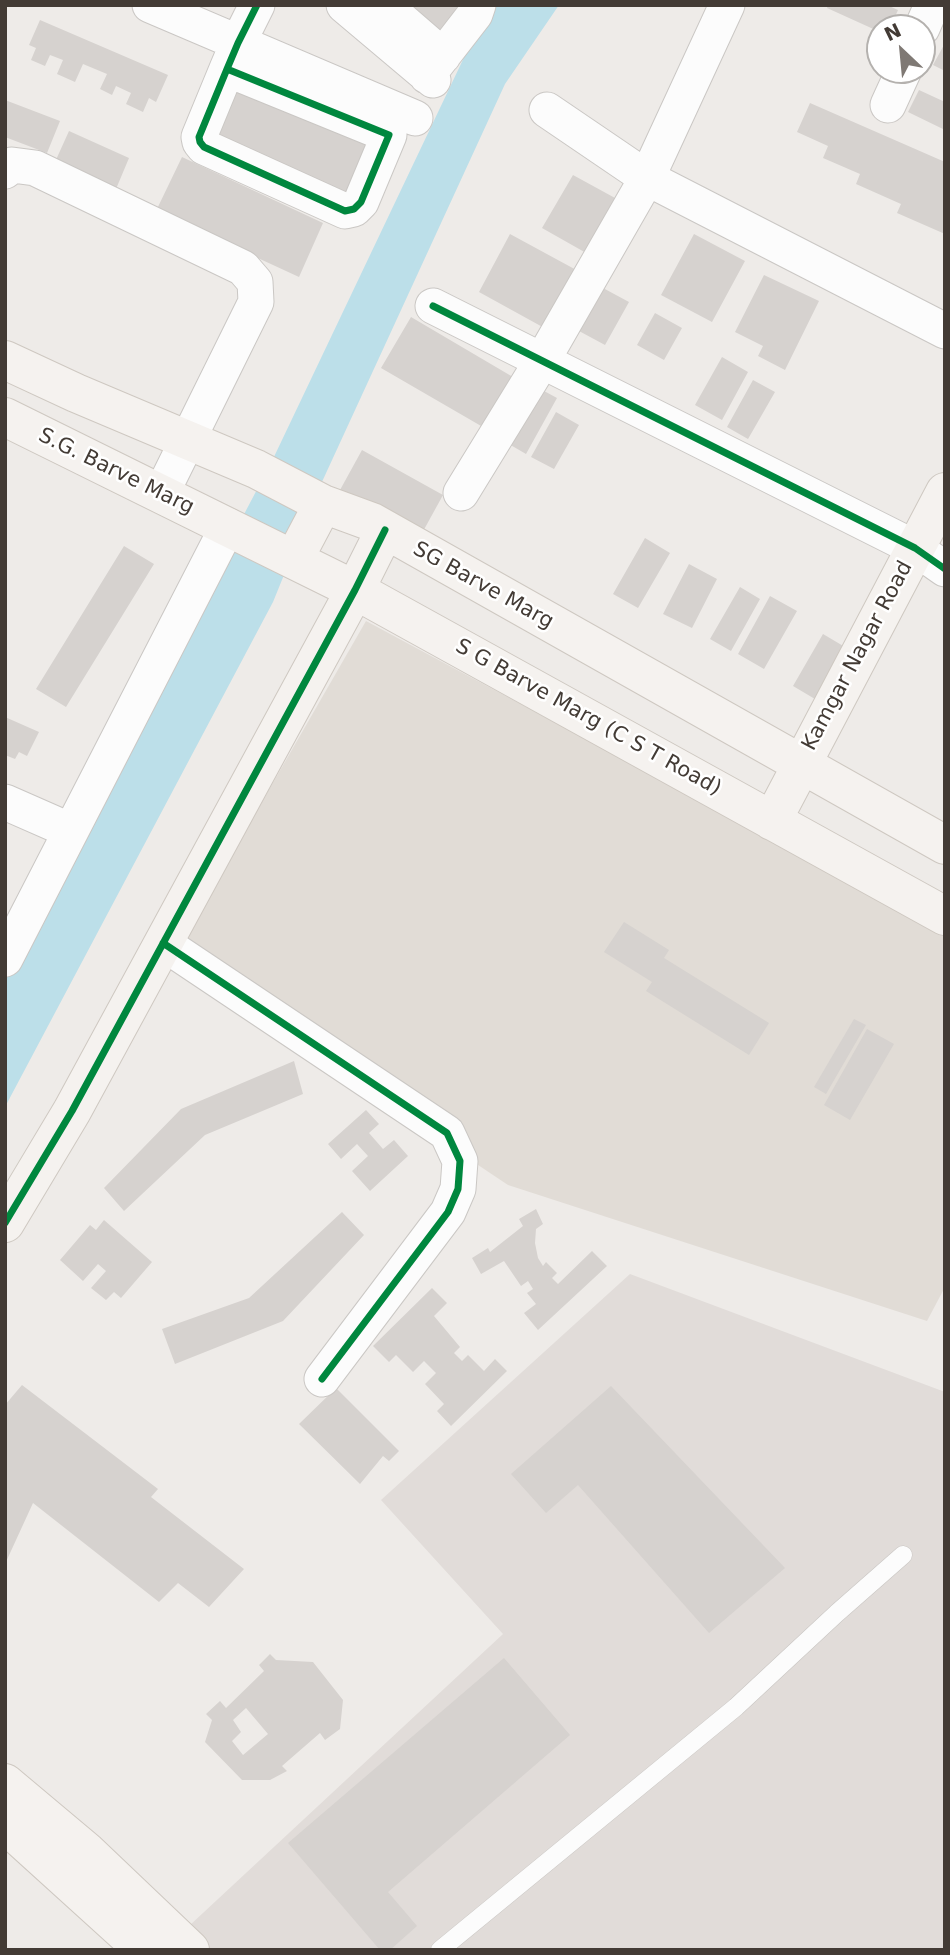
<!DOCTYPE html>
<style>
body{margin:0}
#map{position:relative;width:950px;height:1955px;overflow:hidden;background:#eeebe8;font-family:"DejaVu Sans",sans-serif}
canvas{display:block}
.frame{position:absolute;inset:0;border:7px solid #433b35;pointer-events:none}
.north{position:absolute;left:866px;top:14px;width:70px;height:70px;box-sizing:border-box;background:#fff;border:2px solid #b4b1ae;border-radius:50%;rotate:334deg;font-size:19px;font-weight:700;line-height:28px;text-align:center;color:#433b35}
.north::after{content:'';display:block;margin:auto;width:24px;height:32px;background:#7f7974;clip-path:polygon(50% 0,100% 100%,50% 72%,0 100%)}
</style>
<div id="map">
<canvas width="950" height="1955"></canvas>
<div class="frame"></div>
<div class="north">N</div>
</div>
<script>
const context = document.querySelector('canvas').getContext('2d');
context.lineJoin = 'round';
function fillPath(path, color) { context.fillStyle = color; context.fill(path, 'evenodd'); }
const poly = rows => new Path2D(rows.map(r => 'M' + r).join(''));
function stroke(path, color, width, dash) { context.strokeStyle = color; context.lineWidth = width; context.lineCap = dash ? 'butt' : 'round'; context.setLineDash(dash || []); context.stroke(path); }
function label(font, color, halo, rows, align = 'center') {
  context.font = font + ' "DejaVu Sans",sans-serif'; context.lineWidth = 5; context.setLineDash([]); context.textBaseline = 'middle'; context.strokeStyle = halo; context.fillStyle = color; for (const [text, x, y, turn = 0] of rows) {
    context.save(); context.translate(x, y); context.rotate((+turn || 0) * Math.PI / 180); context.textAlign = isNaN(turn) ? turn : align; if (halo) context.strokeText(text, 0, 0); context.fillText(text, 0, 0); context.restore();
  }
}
fillPath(poly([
 [366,621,945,932,945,1287,927,1321,508,1185,171,960]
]), '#e1dcd6');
fillPath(poly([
 [630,1274,945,1392,945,1950,187,1950,175,1939,503,1634,381,1500]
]), '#e1dcd9');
fillPath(poly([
 [489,5,559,5,505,84,321,484,273,602,5,1107,5,969,272,461]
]), '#bcdfe9');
fillPath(poly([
 [397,5,469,5,445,46],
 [828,5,887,5,898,10,890,28,880,28,880,32,827,8],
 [40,20,168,75,156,102,149,98,143,112,126,104,131,93,116,86,112,95,100,89,107,74,83,64,75,82,57,74,63,60,50,55,45,66,31,60,36,48,29,45],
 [945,43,945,71,933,65],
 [234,75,384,140,359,195,347,190,342,200,205,140],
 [919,90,945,102,945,130,908,112],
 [5,100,60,121,47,153,5,137],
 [810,103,945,162,945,234,897,213,901,204,856,184,860,174,823,158,828,146,797,132],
 [69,131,129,158,116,189,55,162],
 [182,157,323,223,299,277,156,211],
 [573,175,626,204,595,258,542,228],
 [510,234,580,272,548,330,479,292],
 [694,234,745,261,712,322,661,295],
 [764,275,819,301,785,370,758,356,763,346,735,332],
 [603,288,629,302,605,345,579,331],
 [655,313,682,328,664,360,637,345],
 [411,317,518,380,488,430,381,368],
 [722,357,748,372,722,420,695,405],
 [753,380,775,392,748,439,727,427],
 [533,385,557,398,526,454,502,440],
 [556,412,579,425,554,469,531,457],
 [362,450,443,495,421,535,340,490],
 [645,538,670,553,638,608,613,594],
 [124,546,154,564,66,707,36,689],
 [689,564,717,579,692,628,663,614],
 [740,587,760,599,731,651,710,639],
 [770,596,797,611,764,669,738,654],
 [823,634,850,650,820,702,793,686],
 [5,717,39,732,27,756,19,752,15,759,5,755],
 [624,922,669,950,664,958,769,1023,749,1055,646,991,652,982,604,952],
 [854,1019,866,1025,826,1094,814,1087],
 [867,1029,894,1044,850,1120,824,1105],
 [294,1061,303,1094,205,1135,124,1211,104,1188,181,1109],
 [366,1110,379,1124,369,1133,383,1149,394,1140,408,1156,370,1191,352,1171,368,1156,357,1144,341,1159,328,1144],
 [536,1209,543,1224,536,1229,535,1243,538,1258,543,1266,546,1262,557,1273,552,1278,558,1284,592,1251,607,1266,538,1330,524,1313,536,1304,527,1293,533,1289,528,1281,521,1286,504,1261,481,1274,472,1258,488,1248,490,1252,523,1226,519,1219],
 [342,1212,364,1235,283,1321,175,1364,162,1329,249,1298],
 [104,1220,152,1262,121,1298,114,1292,106,1300,91,1288,106,1271,98,1264,83,1281,60,1260,90,1225,96,1230],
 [432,1288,447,1303,434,1316,460,1347,454,1353,462,1361,468,1355,484,1371,495,1359,507,1371,451,1426,437,1411,444,1404,425,1384,436,1373,424,1361,413,1372,396,1355,389,1362,373,1346],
 [22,1385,158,1489,151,1497,244,1569,209,1607,178,1583,159,1602,33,1503,5,1564,5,1405],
 [611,1386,785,1568,709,1633,578,1485,546,1513,511,1474],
 [336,1388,399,1451,389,1461,383,1456,360,1484,299,1424],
 [270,1654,276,1660,313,1662,343,1700,340,1729,325,1740,320,1733,282,1766,287,1771,270,1780,242,1780,205,1742,212,1720,206,1714,220,1701,226,1708,264,1671,259,1665],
 [246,1708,268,1734,243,1755,232,1741,241,1732,233,1720],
 [504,1658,570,1735,388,1892,417,1926,390,1950,380,1950,288,1843]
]), '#d6d2cf');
const lane = poly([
 [440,1950,736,1707,837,1613,903,1555]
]);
const street = poly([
 [150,5,415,118],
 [344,5,433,80],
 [384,5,443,56],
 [922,28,932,5],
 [227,69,389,135,361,202,354,209,345,211,204,147,200,142,199,137,227,69,238,43,257,5],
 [427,76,475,14,478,5],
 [888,105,904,70],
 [547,110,647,178,945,331],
 [5,171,12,165,35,168,243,268,255,282,256,302,161,494],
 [433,306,915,548,945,569],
 [461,493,542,361,647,178,727,5],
 [5,802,71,831],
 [163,943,447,1133,460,1161,458,1189,448,1212,322,1379],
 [5,959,228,526]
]);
const secondary = poly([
 [5,360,76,393,256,469,323,504,372,522,945,845],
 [5,417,355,590,945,916],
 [294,559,323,504],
 [772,821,945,492],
 [5,1223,72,1111,355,590,385,530],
 [5,1783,86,1851,190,1950],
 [5,1824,144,1950]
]);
stroke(lane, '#cac7c4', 19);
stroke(street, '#cac7c4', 37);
stroke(secondary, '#cec8c1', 40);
stroke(lane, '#fcfcfc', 18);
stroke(street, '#fcfcfc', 35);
stroke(secondary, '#f5f2ef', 38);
stroke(poly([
 [227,69,389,135,361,202,354,209,345,211,204,147,200,142,199,137,227,69,238,43,257,5],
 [433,306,915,548,945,569],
 [163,943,447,1133,460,1161,458,1189,448,1212,322,1379],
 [5,1223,72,1111,355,590,385,530]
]), '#00873e', 7);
label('21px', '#433b35', '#fff', [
 ["S.G. Barve Marg",116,472,26],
 ["SG Barve Marg",483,586,29],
 ["Kamgar Nagar Road",858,656,-62],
 ["S G Barve Marg (C S T Road)",588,718,29]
]);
</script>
